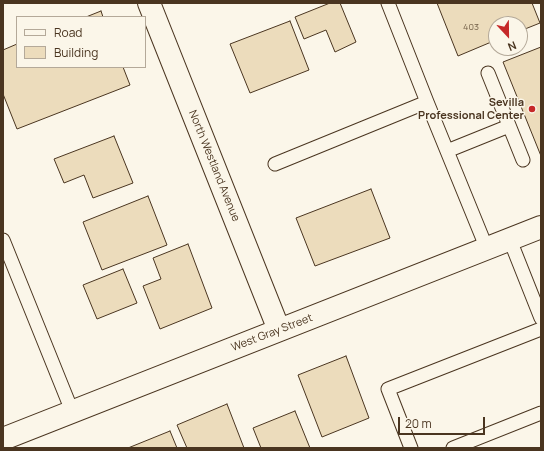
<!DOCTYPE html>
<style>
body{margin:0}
#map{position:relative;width:544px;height:451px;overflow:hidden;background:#fbf6e9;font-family:Manrope,sans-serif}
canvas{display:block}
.frame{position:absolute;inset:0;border:4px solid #4a3520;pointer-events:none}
.legend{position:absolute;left:16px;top:16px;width:130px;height:52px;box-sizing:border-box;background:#fbf6e9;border:1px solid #b4a999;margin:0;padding:5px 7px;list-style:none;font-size:12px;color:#4a3520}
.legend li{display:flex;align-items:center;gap:8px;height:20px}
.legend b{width:20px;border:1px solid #b4a999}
.north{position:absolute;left:488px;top:16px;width:40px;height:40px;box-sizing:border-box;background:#fbf6e9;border:1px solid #b4a999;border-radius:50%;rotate:158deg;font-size:11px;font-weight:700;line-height:16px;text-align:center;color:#4a3520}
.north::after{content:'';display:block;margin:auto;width:14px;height:18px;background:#c62828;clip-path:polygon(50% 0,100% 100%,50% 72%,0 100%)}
.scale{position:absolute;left:398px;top:417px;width:87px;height:18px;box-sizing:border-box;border:2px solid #4a3520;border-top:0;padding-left:5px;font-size:12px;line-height:14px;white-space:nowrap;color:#4a3520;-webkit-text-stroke:3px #fbf6e9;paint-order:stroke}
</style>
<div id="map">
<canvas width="544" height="451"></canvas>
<div class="frame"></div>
<ul class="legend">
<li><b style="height:5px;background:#fbf6e9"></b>Road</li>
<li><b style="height:11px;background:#ecdcbc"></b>Building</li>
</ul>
<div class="north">N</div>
<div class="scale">20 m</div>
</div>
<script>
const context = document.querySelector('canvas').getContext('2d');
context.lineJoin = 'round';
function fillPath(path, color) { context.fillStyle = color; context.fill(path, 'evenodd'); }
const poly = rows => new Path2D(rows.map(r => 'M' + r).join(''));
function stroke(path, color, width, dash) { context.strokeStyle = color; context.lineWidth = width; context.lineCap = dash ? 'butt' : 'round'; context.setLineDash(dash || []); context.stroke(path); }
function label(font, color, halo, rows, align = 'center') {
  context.font = font + ' Manrope,sans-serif'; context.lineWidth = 3; context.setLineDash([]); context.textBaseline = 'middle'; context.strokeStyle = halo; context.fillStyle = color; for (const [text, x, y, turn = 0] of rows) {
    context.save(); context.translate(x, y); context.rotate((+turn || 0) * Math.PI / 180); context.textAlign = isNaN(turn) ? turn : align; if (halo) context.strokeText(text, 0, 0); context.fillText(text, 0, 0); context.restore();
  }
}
const building = poly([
 [330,3,340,3,356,42,335,52,326,30,304,39,295,17,330,3],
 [437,3,532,3,540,23,520,31,520,24,496,24,496,40,458,56,437,3],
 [101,11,103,17,86,17,101,11],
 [290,21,309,70,250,93,230,44,290,21],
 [17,44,17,67,123,67,130,85,17,129,3,94,3,50,17,44],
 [541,47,541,156,503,62,541,47],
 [114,136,133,183,93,198,84,175,64,183,54,159,114,136],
 [371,189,390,238,315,266,296,218,371,189],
 [148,196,167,245,102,270,83,222,148,196],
 [188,244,212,308,160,329,143,286,161,279,153,258,188,244],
 [123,269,137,303,97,319,83,285,123,269],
 [346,356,369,418,322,437,298,375,346,356],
 [227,404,244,448,187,448,177,425,227,404],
 [295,411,310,448,261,448,253,428,295,411],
 [170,431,177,448,128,448,170,431]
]);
fillPath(building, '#ecdcbc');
stroke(building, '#4a3520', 1);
const lane = poly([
 [388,3,427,102,487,249],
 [488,73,523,160],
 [447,151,509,126],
 [275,164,427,102],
 [3,240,72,411],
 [510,240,541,318],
 [411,448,388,389,541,329],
 [453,448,541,413]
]);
const street = poly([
 [149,3,279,330],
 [3,439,541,227]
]);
stroke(lane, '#4a3520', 15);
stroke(street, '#4a3520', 24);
stroke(lane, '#fbf6e9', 13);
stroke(street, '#fbf6e9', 22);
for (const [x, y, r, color] of [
 [532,109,4,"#c62828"]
]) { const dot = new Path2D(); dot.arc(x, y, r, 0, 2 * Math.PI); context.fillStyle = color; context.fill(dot); stroke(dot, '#fbf6e9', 1.5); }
label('9px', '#725f47', null, [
 ["403",471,27]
]);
label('bold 11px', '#4a3520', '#fbf6e9', [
 ["Sevilla",524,103],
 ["Professional Center",524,116]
], 'right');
label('11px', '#4a3520', '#fbf6e9', [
 ["North Westland Avenue",214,166,68],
 ["West Gray Street",272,333,-21]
]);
</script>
